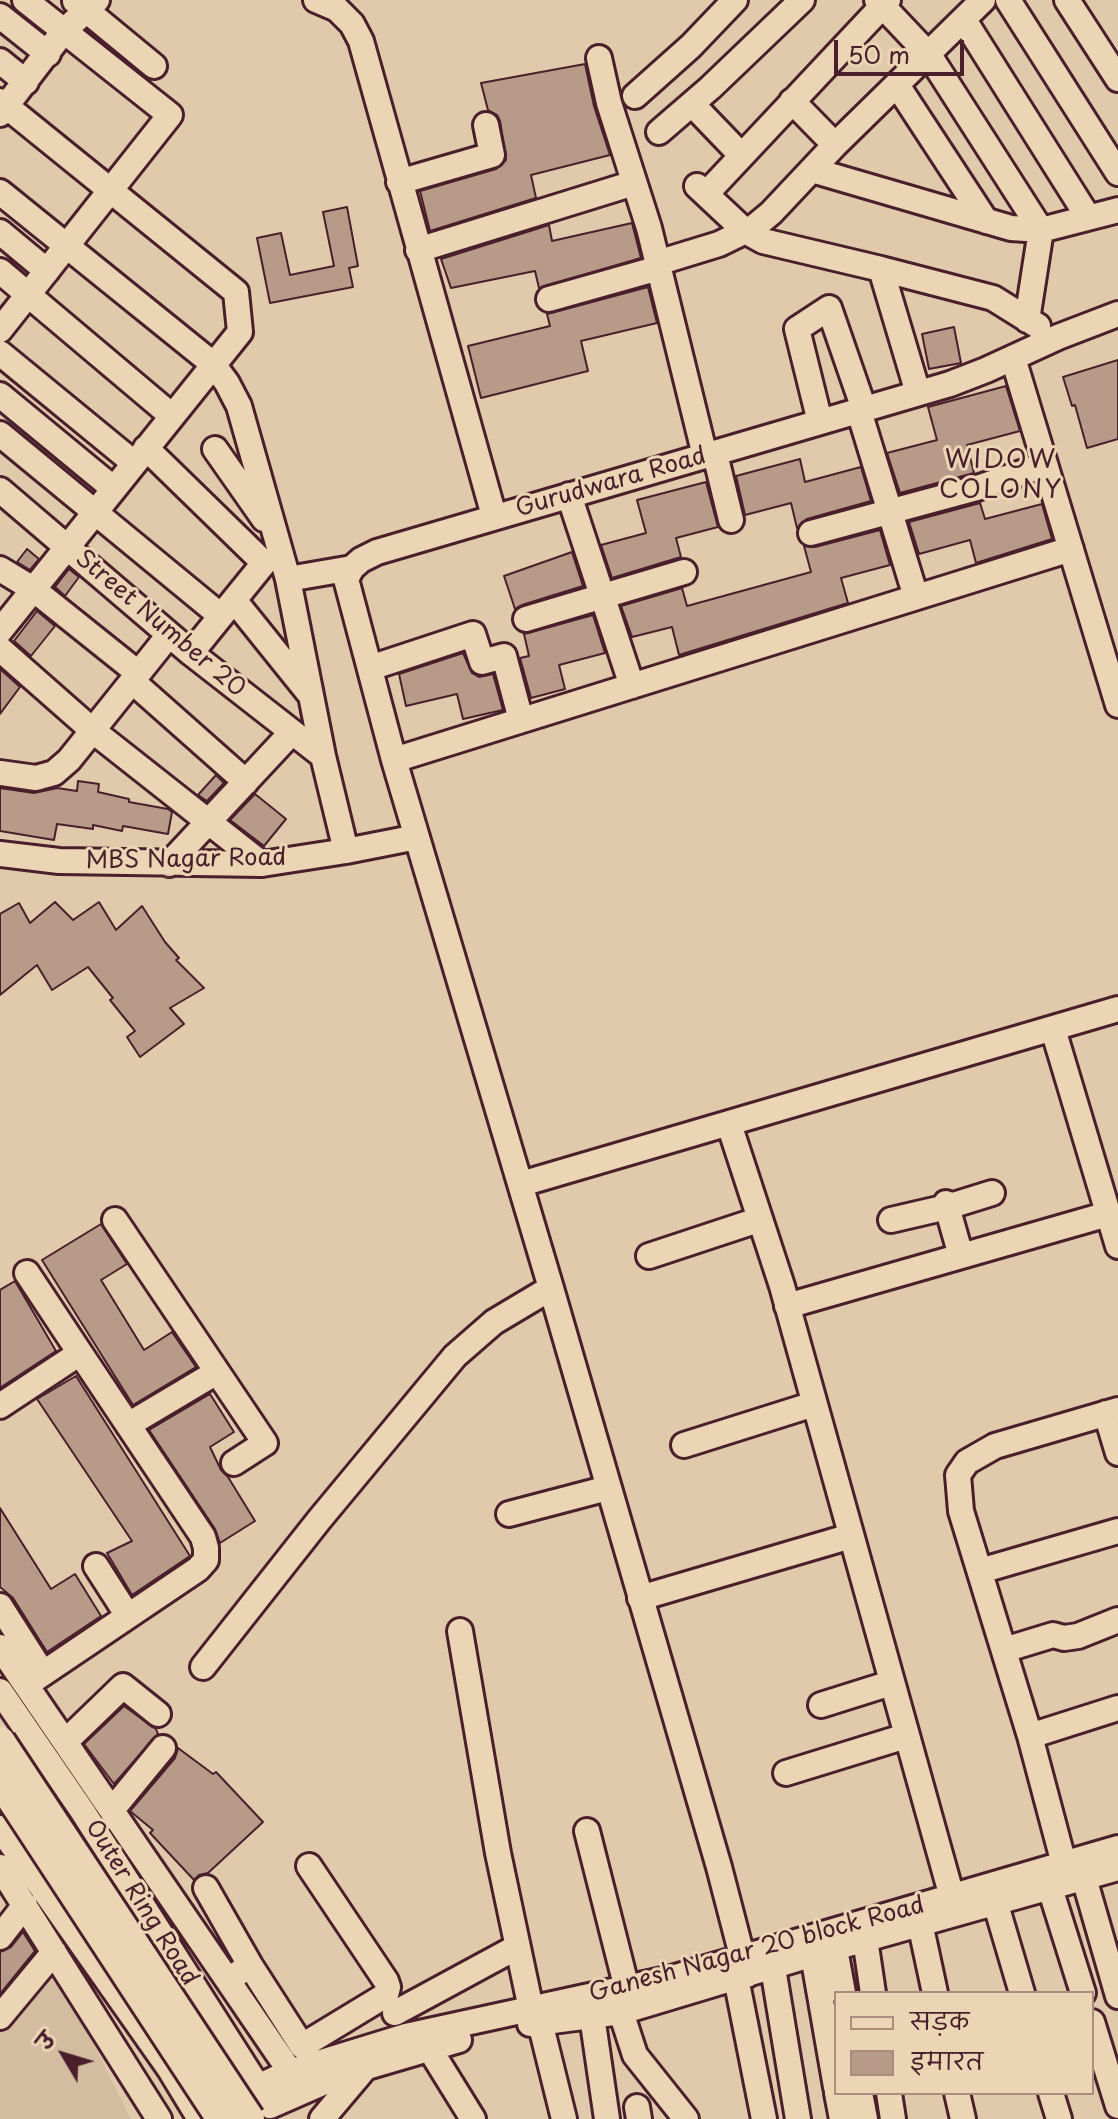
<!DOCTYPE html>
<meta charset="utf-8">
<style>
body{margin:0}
#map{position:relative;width:1118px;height:2119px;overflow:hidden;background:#e1caac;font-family:"Playpen Sans","Playpen Sans Deva",sans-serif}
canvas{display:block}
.legend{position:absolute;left:834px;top:1991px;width:260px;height:104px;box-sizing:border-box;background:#ebd5b4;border:2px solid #ab8c7d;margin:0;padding:10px 14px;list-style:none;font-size:24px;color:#4a1f2b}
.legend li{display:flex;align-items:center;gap:16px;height:40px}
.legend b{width:40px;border:2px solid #ab8c7d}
.north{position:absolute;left:24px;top:2015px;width:80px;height:80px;-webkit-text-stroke:6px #ebd5b4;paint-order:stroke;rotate:308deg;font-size:22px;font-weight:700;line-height:32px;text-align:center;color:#4a1f2b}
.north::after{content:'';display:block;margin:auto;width:28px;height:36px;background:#4a1f2b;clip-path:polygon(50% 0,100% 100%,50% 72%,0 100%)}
.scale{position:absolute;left:834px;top:40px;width:130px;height:36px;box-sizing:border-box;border:4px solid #4a1f2b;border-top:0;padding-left:10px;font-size:24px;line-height:28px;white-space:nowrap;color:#4a1f2b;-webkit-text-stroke:6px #ebd5b4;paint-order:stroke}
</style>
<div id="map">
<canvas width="1118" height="2119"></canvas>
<ul class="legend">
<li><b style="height:10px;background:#ebd5b4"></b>सड़क</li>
<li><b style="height:22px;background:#b79a88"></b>इमारत</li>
</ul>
<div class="north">उ</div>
<div class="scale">50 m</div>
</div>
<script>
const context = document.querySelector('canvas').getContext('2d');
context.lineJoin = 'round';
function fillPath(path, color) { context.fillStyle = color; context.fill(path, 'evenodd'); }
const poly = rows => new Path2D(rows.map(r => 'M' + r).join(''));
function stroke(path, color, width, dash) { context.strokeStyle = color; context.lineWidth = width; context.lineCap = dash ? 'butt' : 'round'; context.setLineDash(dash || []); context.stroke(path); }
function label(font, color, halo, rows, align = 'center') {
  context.font = font + ' "Playpen Sans",sans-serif'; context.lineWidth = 6; context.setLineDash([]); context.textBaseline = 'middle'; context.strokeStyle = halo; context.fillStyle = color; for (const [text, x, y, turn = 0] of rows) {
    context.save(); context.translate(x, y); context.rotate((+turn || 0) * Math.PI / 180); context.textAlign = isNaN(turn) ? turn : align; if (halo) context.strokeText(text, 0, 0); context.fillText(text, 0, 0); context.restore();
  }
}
fillPath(poly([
 [52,1960,131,2119,0,2119,0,2026]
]), '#d4bca1');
const building = poly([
 [585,64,594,106,610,155,531,175,536,198,430,231,420,191,496,169,506,160,500,121,497,115,488,110,481,83,585,64],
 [347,207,358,266,349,268,353,287,270,303,257,238,281,233,290,275,334,266,323,212,347,207],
 [632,223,641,258,539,288,535,271,451,288,441,259,549,225,552,241,632,223],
 [648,287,657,323,581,341,588,371,481,398,468,346,550,326,547,314,648,287],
 [954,327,961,363,929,369,922,334,954,327],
 [1118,360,1118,439,1087,448,1075,405,1072,406,1063,377,1118,360],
 [1006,386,1020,431,967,445,974,473,900,493,887,453,937,440,928,407,1006,386],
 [800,459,805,482,861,467,871,501,807,519,797,528,791,503,745,515,736,476,800,459],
 [706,482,718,527,676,538,681,557,612,578,601,545,646,533,637,500,706,482],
 [980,503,985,519,1042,504,1052,539,976,563,970,540,919,554,909,522,980,503],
 [880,530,890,565,841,578,848,603,679,655,672,627,632,637,621,606,682,588,687,606,811,572,804,546,815,547,880,530],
 [27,549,39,559,30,570,17,562,27,549],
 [572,552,583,586,522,605,515,609,504,576,572,552],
 [69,569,79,577,65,596,55,587,69,569],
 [37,611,55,626,31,656,14,641,37,611],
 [593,615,605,653,559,665,565,689,531,698,520,658,529,656,524,634,593,615],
 [463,653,472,673,479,677,493,674,503,710,463,719,457,694,406,706,399,674,463,653],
 [0,669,20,687,0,714,0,669],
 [216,775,224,783,207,801,198,795,216,775],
 [78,781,99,784,98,792,129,799,129,802,168,809,172,812,168,834,123,826,122,831,93,825,93,829,57,824,54,840,0,831,0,788,34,793,57,788,77,791,78,781],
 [255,794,286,819,264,846,230,820,255,794],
 [55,902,73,920,99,902,116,930,142,906,165,942,179,958,176,960,204,988,170,1008,184,1024,140,1057,127,1037,135,1031,110,1000,113,998,88,967,52,990,37,965,0,995,0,914,19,903,30,923,55,902],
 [101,1224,127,1264,101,1280,144,1350,172,1332,196,1367,133,1405,42,1260,101,1224],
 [15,1281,56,1351,0,1388,0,1290,15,1281],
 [76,1376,190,1556,132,1595,107,1553,132,1541,37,1399,76,1376],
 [210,1394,234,1432,210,1447,221,1470,228,1477,255,1521,220,1543,215,1529,149,1430,210,1394],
 [0,1508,51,1589,75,1574,101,1616,47,1652,13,1598,0,1587,0,1508],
 [124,1706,156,1729,158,1734,114,1784,84,1744,124,1706],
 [178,1748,213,1774,216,1772,263,1822,208,1873,199,1875,194,1880,150,1833,153,1830,130,1811,175,1758,178,1748],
 [23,1932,35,1951,0,1994,0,1952,11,1947,23,1932]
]);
fillPath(building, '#b79a88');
stroke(building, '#4a1f2b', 2);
const minor = poly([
 [316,0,337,9,352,24,361,41,494,516],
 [877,0,929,55,1041,230,1027,320],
 [1008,0,1118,173],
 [1067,0,1118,79],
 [75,1,154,66],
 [0,16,48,54],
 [964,20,1088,217],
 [599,58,609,103,649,228,705,456],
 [0,61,26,82],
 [897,85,986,221],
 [635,96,691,46,735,0],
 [0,101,236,292,240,332,0,631],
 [792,101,835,145],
 [692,104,741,155],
 [0,114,63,32,97,0],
 [659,132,710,88,802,0],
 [812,170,1011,228,1041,230,1118,210],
 [399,182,492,155,486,125],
 [697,186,745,231,763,241,881,269],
 [0,192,213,364,227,383,239,406,288,579,323,756,346,851],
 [706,194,888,0],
 [0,232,47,271],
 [418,250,634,183],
 [657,263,719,244,754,227,771,213,835,145,983,0],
 [0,271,172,416],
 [549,299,659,268],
 [0,330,170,115,25,0],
 [0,353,134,463],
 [1013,358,1118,705],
 [918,393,881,269,993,298,1038,326],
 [0,395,114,489],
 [859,411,916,597],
 [820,422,797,329,829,308,864,409],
 [0,434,221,616],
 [146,448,264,563,191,653],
 [215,449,264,519],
 [715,454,731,520],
 [0,490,191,653,323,756],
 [569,495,632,686],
 [811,533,977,488,1045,465],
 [0,569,33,589,138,673],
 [288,579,352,568],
 [234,600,308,692],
 [526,619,684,572],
 [0,649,92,730,262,864],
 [370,668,473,634,482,662,504,656,521,720],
 [132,681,246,782],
 [394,760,1071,549],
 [0,773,36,778,54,773,69,760,169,635],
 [0,854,59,861,262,864,346,851,417,837],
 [169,864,292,732],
 [1053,1029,1118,1246],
 [729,1124,782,1286,952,1897],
 [521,1184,1118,1009],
 [946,1203,961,1256],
 [115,1220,265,1443,234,1463],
 [891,1220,947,1207,992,1193],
 [649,1256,758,1220],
 [27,1273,80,1353],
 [787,1306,1108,1214],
 [0,1406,80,1353,203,1537,206,1548,206,1560,198,1569,26,1685],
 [1106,1413,1118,1453],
 [128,1425,217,1372],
 [684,1445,814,1404],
 [509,1514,608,1488],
 [96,1566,128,1616],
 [980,1571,1118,1531],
 [640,1598,851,1536],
 [0,1606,42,1672],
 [460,1631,498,1853,531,2009],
 [0,1647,298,2083],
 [1004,1650,1053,1635,1064,1638,1078,1636,1118,1620],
 [203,1667,319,1520,455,1356,494,1322,551,1288],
 [0,1691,83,1812,267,2101],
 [821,1705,891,1683],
 [1030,1736,1118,1708],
 [65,1742,123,1686,158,1714],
 [786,1773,906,1736],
 [112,1810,163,1748],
 [0,1828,169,2068,200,2119],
 [587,1831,627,1989],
 [1064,1864,1030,1736,961,1511,958,1475,967,1462,995,1446,1118,1410],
 [0,1867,159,2119],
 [1084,1878,1118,1996],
 [206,1888,250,1965,237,1974],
 [991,1888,1022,1993],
 [1050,1888,1083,1993],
 [920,1923,935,1993],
 [0,1937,25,1905],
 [865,1939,873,1993],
 [835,1949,843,1993],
 [813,1955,836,2087],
 [250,1965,302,2046,386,1995,388,1987,386,1981,309,1866],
 [773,1968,798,2119],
 [747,1975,719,1867,551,1288,394,760,346,579,352,568,361,560,377,552,950,384,986,370,1058,337,1118,314],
 [736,1978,764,2119],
 [621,2012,635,2055,686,2119],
 [395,2013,517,1947],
 [592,2016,607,2119],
 [0,2017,54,1952],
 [540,2022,564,2119],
 [1092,2022,1118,2106],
 [530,2024,621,2012,827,1950,1118,1868],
 [429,2048,473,2119],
 [258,2087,289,2072,406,2036,672,1978,1118,1848],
 [837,2093,842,2119],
 [860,2093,865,2119],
 [889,2093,893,2119],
 [957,2093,963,2119],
 [1051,2093,1059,2119],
 [270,2106,343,2074,459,2040],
 [637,2107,639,2119],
 [322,2119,365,2068]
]);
stroke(minor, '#4a1f2b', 30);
stroke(minor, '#ebd5b4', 24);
const majorBridge = poly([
 [0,1742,249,2119],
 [0,1780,222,2119]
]);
stroke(majorBridge, '#4a1f2b', 36, []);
stroke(majorBridge, '#ebd5b4', 30);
label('24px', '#4a1f2b', '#ebd5b4', [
 ["Gurudwara Road",611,483,-16],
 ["Street Number 20",160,624,40],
 ["MBS Nagar Road",186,860,-1],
 ["Outer Ring Road",141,1903,58],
 ["Ganesh Nagar 20 block Road",757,1950,-15]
]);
context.letterSpacing = '2px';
label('26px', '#4a1f2b', '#ebd5b4', [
 ["WIDOW",1001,461],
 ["COLONY",1001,491]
]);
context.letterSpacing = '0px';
</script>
